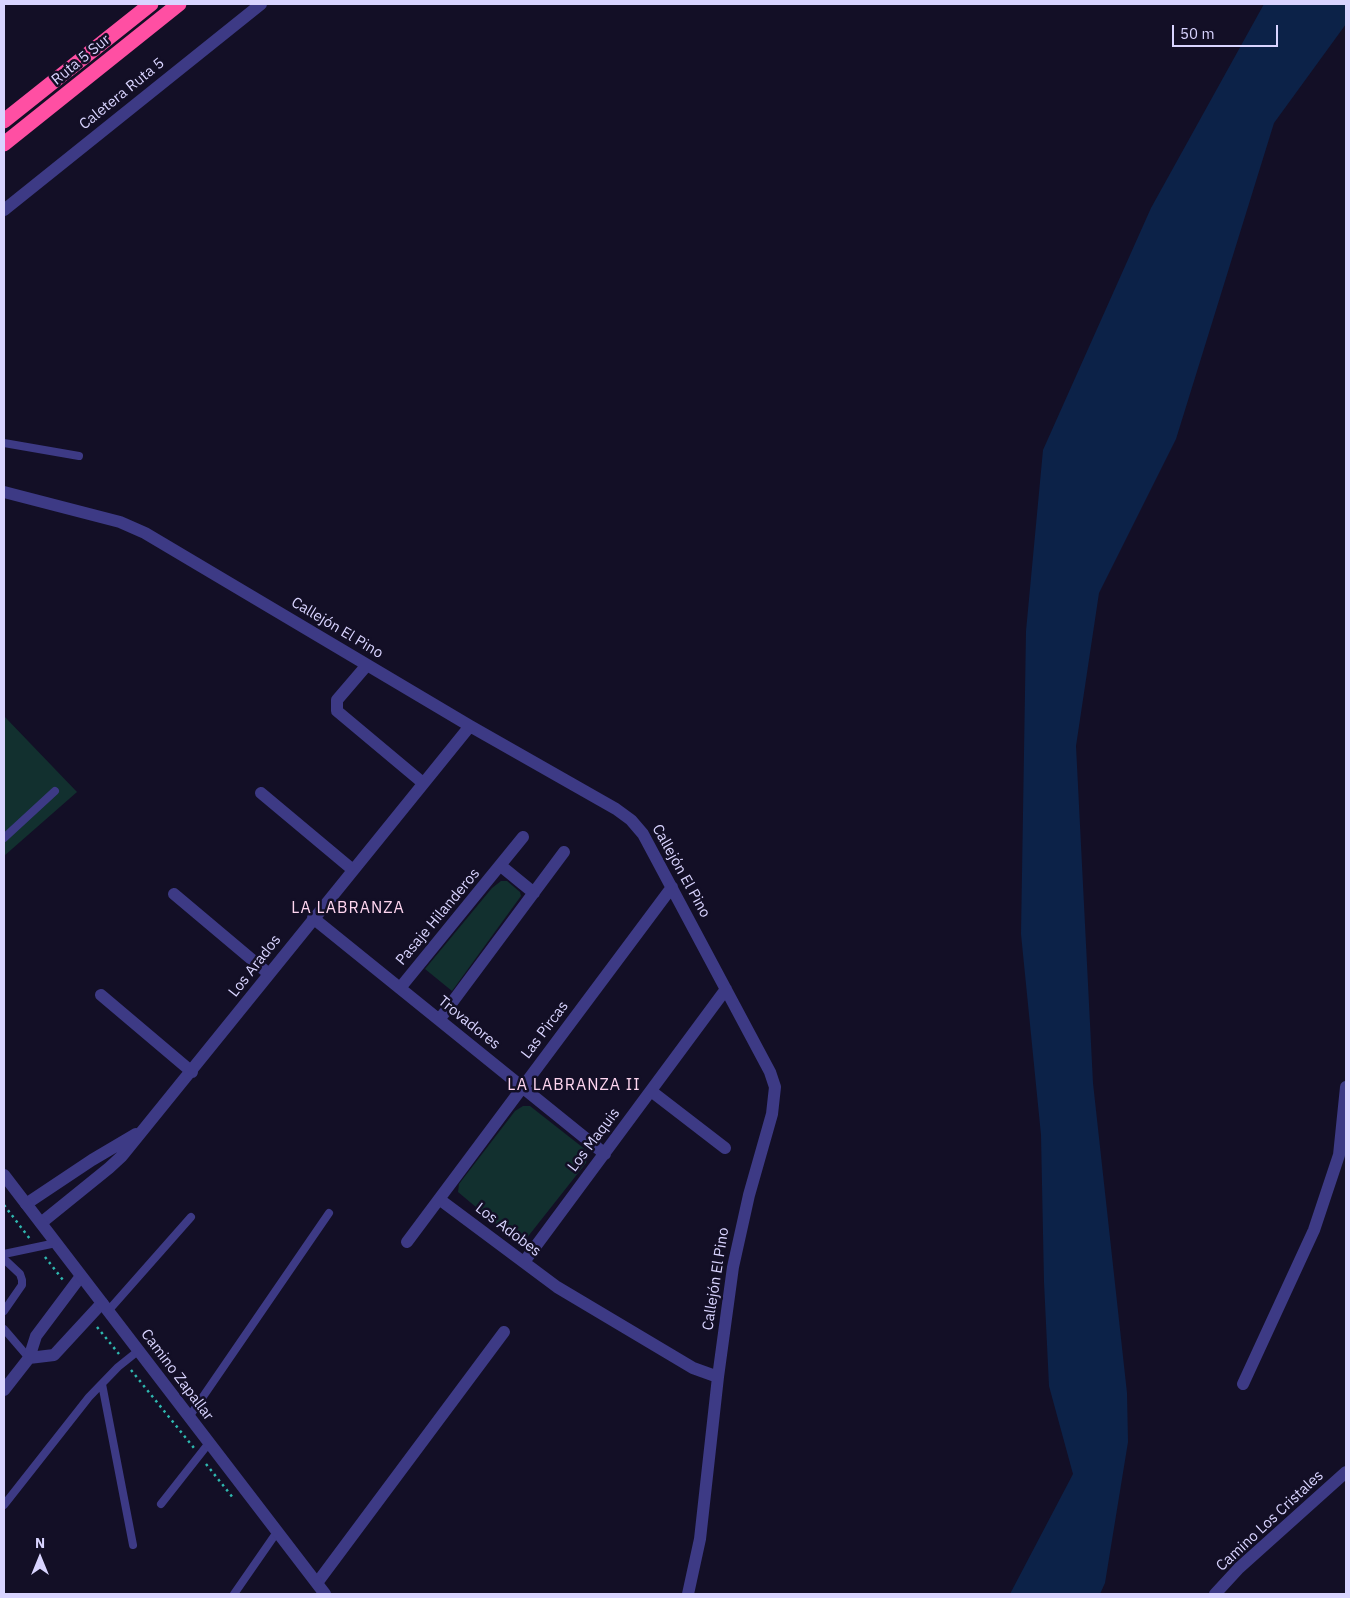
<!DOCTYPE html>
<meta charset="utf-8">
<style>
body{margin:0}
#map{position:relative;width:1350px;height:1598px;overflow:hidden;background:#130f26;font-family:"IBM Plex Sans",sans-serif}
canvas{display:block}
.frame{position:absolute;inset:0;border:5px solid #d9d4ff;pointer-events:none}
.north{position:absolute;left:15px;top:1533px;width:50px;height:50px;-webkit-text-stroke:4px #130f26;paint-order:stroke;rotate:0deg;font-size:14px;font-weight:700;line-height:20px;text-align:center;color:#d9d4ff}
.north::after{content:'';display:block;margin:auto;width:18px;height:22px;background:#d9d4ff;clip-path:polygon(50% 0,100% 100%,50% 72%,0 100%)}
.scale{position:absolute;left:1172px;top:25px;width:106px;height:22px;box-sizing:border-box;border:2px solid #d9d4ff;border-top:0;padding-left:6px;font-size:15px;line-height:18px;white-space:nowrap;color:#d9d4ff;-webkit-text-stroke:4px #130f26;paint-order:stroke}
</style>
<div id="map">
<canvas width="1350" height="1598"></canvas>
<div class="frame"></div>
<div class="north">N</div>
<div class="scale">50 m</div>
</div>
<script>
const context = document.querySelector('canvas').getContext('2d');
context.lineJoin = 'round';
function fillPath(path, color) { context.fillStyle = color; context.fill(path, 'evenodd'); }
const poly = rows => new Path2D(rows.map(r => 'M' + r).join(''));
function stroke(path, color, width, dash) { context.strokeStyle = color; context.lineWidth = width; context.lineCap = dash ? 'butt' : 'round'; context.setLineDash(dash || []); context.stroke(path); }
function label(font, color, halo, rows, align = 'center') {
  context.font = font + ' "IBM Plex Sans",sans-serif'; context.lineWidth = 5; context.setLineDash([]); context.textBaseline = 'middle'; context.strokeStyle = halo; context.fillStyle = color; for (const [text, x, y, turn = 0] of rows) {
    context.save(); context.translate(x, y); context.rotate((+turn || 0) * Math.PI / 180); context.textAlign = isNaN(turn) ? turn : align; if (halo) context.strokeText(text, 0, 0); context.fillText(text, 0, 0); context.restore();
  }
}
fillPath(poly([
 [4,716,77,792,4,856],
 [501,881,507,881,520,892,521,896,452,991,425,969,492,888],
 [523,1106,530,1106,586,1150,587,1156,586,1163,526,1239,514,1239,458,1192,459,1184,515,1111]
]), '#12302f');
fillPath(poly([
 [1264,4,1346,4,1346,24,1274,123,1176,439,1099,593,1076,746,1093,1083,1127,1393,1128,1442,1105,1583,1100,1594,1010,1594,1073,1474,1049,1386,1044,1282,1041,1135,1021,934,1026,631,1043,450,1151,208]
]), '#0c2248');
stroke(poly([
 [4,1205,30,1239],
 [45,1257,63,1280],
 [97,1327,119,1354],
 [131,1370,194,1448],
 [206,1464,234,1499]
]), '#2fb8b0', 2.5, [2.5, 4]);
stroke(poly([
 [4,443,79,456],
 [4,838,55,791],
 [4,1254,56,1243],
 [4,1259,20,1274,22,1280,22,1285,4,1311],
 [108,1311,191,1217],
 [4,1329,29,1358],
 [102,1384,133,1545],
 [189,1417,329,1213],
 [161,1504,209,1443],
 [4,1505,89,1397,118,1367,138,1351],
 [234,1594,277,1532]
]), '#3d3a85', 8);
stroke(poly([
 [4,492,120,522,145,533,470,726,616,809,631,820,643,834,770,1072,775,1087,772,1114,749,1195,733,1267,718,1377,700,1539,688,1594],
 [367,665,337,700,337,711,423,783],
 [261,793,353,870],
 [501,866,534,893],
 [174,894,269,974],
 [313,918,605,1154],
 [400,988,523,837],
 [101,995,192,1072],
 [439,1020,564,852],
 [651,1091,725,1148],
 [439,1199,557,1287,693,1368,718,1377],
 [26,1204,92,1160,136,1134],
 [41,1223,109,1168,122,1156,470,726],
 [407,1242,672,887],
 [524,1262,726,989],
 [29,1358,54,1355,102,1303],
 [1243,1384,1314,1230,1339,1155,1346,1087],
 [4,1390,29,1358,36,1336,81,1276],
 [317,1583,504,1332]
]), '#3d3a85', 12);
stroke(poly([
 [4,210,261,4],
 [4,1175,325,1594],
 [1215,1594,1239,1568,1346,1472]
]), '#3d3a85', 12);
stroke(poly([
 [4,121,151,4],
 [4,144,179,4]
]), '#ff4fa3', 15);
label('15px', '#d9d4ff', '#130f26', [
 ["Ruta 5 Sur",81,60,-39],
 ["Caletera Ruta 5",122,94,-39],
 ["Callejón El Pino",337,628,31],
 ["Callejón El Pino",681,871,61],
 ["Pasaje Hilanderos",438,917,-50],
 ["Los Arados",255,966,-52],
 ["Trovadores",469,1023,39],
 ["Las Pircas",545,1030,-53],
 ["Los Maquis",594,1140,-53],
 ["Los Adobes",508,1230,37],
 ["Callejón El Pino",716,1279,-81],
 ["Camino Zapallar",177,1375,53],
 ["Camino Los Cristales",1270,1521,-43]
]);
context.letterSpacing = '1px';
label('16px', '#ffd6f0', '#130f26', [
 ["LA LABRANZA",348,908],
 ["LA LABRANZA II",574,1085]
]);
context.letterSpacing = '0px';
</script>
